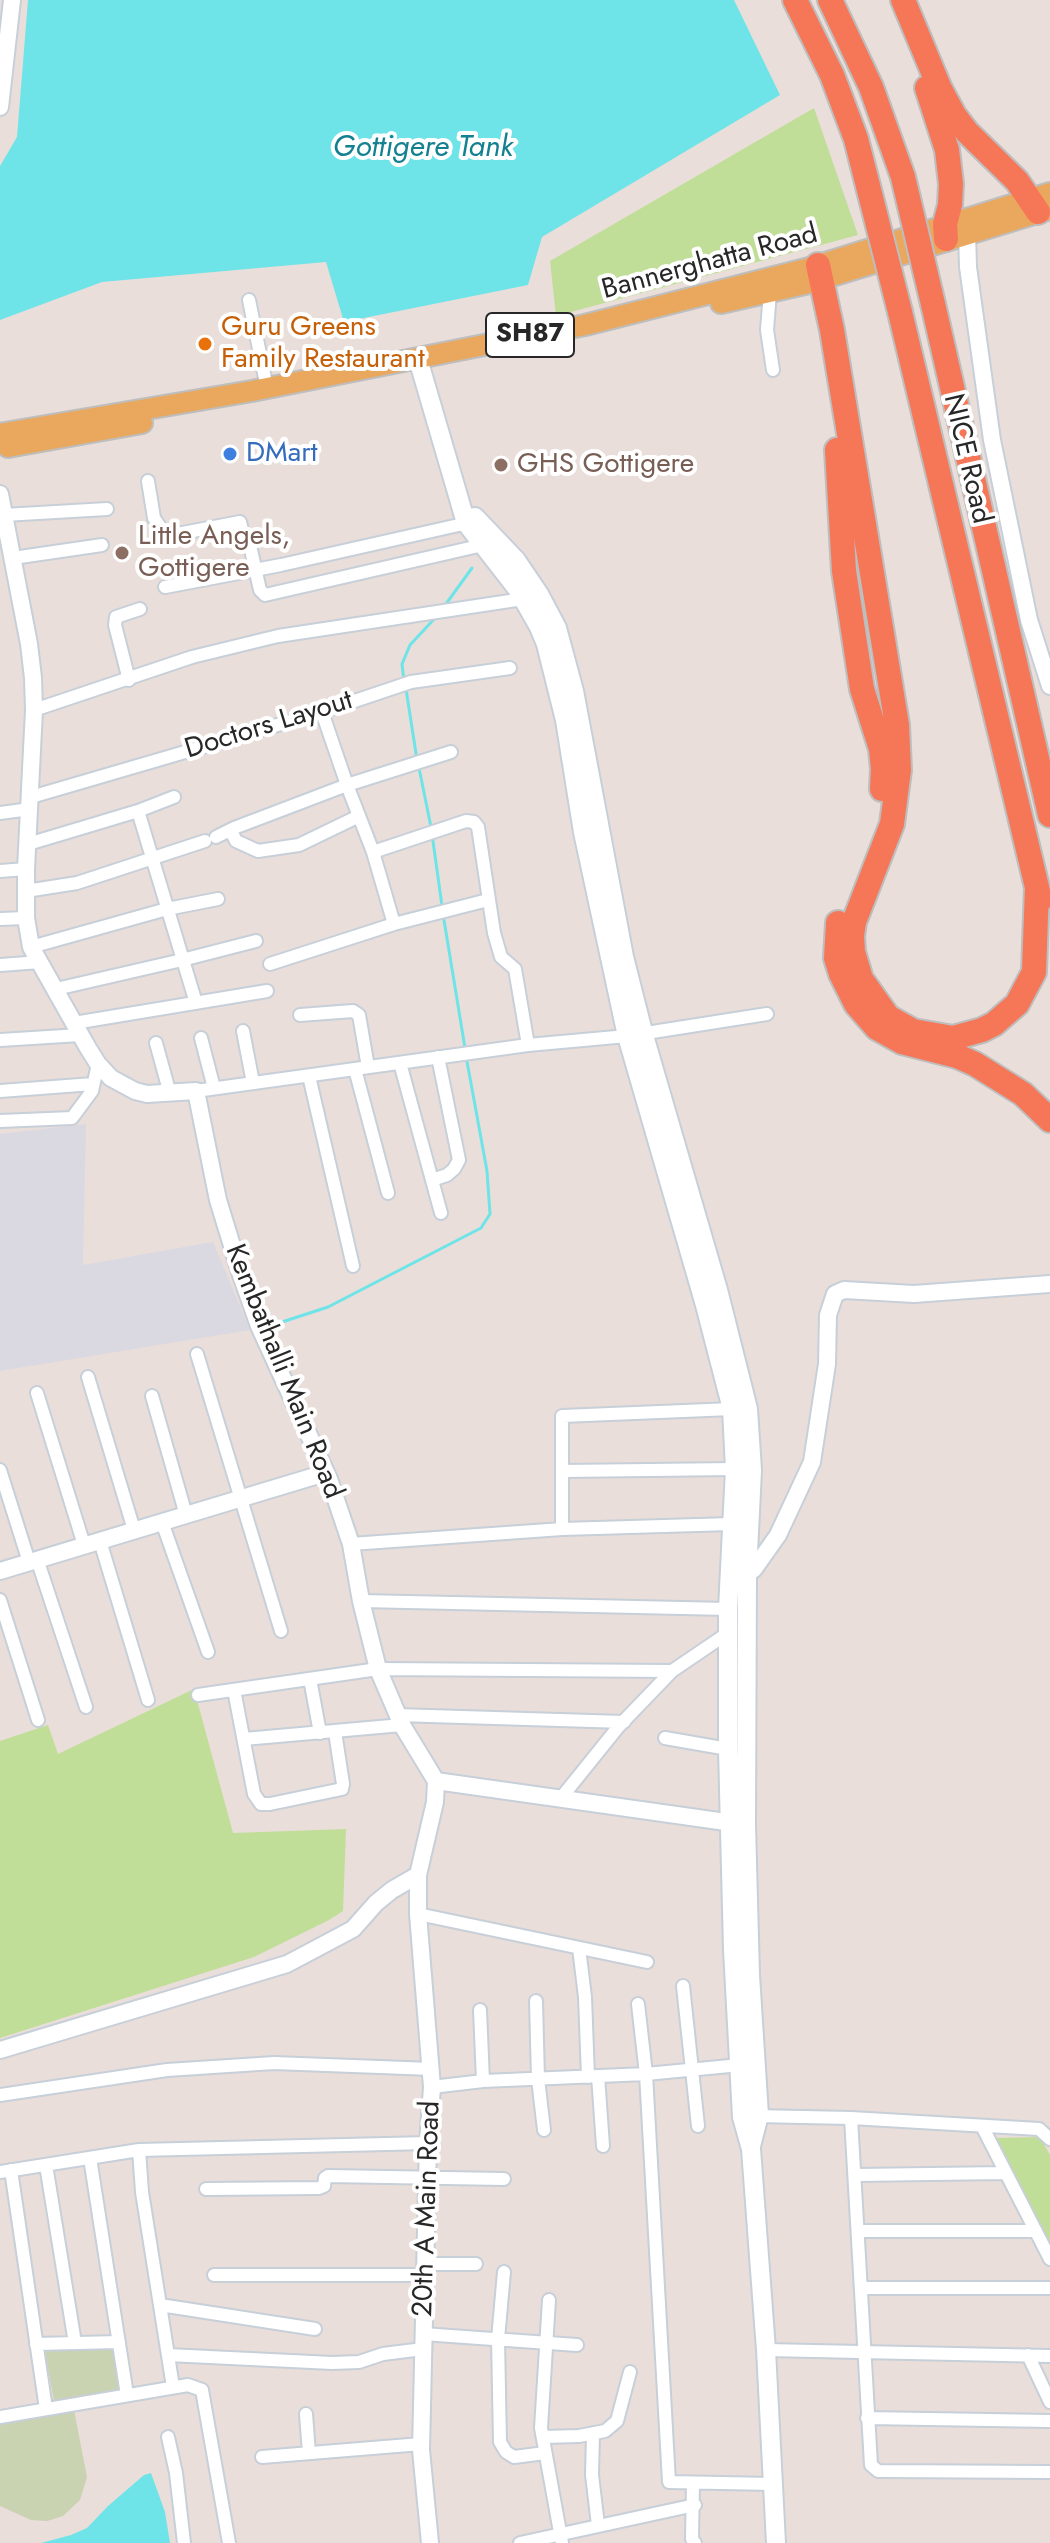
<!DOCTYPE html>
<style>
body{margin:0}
canvas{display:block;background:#e9ded9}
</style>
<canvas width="1050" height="2543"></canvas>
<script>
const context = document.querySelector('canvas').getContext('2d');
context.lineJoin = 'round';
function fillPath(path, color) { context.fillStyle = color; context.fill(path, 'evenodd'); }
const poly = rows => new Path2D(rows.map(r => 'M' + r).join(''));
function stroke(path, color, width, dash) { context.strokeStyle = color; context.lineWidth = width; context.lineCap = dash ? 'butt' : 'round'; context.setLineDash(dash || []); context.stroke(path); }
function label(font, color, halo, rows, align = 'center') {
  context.font = font + ' Jost,sans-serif'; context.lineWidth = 8; context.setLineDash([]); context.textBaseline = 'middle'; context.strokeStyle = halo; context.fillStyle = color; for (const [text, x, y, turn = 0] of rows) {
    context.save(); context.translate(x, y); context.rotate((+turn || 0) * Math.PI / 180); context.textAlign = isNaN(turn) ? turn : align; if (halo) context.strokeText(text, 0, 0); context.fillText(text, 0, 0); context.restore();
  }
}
fillPath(poly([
 [86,1124,83,1265,213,1242,250,1330,0,1371,0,1134]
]), '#dad9e1');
fillPath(poly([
 [814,108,858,235,556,316,550,261],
 [194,1689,233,1833,346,1829,343,1911,329,1920,254,1957,0,2038,0,1741,48,1725,58,1754],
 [1040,2137,1050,2155,1050,2243,994,2138]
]), '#c0de97');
fillPath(poly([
 [44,2346,116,2347,123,2390,54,2401],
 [74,2410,87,2477,80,2500,63,2516,47,2521,31,2520,0,2506,0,2425]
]), '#c9d2b1');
fillPath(poly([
 [28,0,734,0,780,95,542,237,528,285,344,322,326,262,102,282,0,320,0,166,17,137],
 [151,2473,165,2512,170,2543,41,2543,71,2535,87,2528,108,2506,144,2475]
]), '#6fe4e8');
stroke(poly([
 [443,608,472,568],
 [404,681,402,664,410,645,436,617],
 [406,689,417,760],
 [419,768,431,827],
 [432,834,442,906],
 [443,914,465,1048],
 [279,1323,328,1307,481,1228,490,1214,487,1171,466,1056]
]), '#6fe4e8', 3);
const minor = poly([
 [770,292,767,330,773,370],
 [249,300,267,388],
 [148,481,154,518,164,533,172,535,240,522,244,538,249,541,260,590,265,595,483,545],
 [4,515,107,509],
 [13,558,102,545],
 [165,587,281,565,472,522],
 [129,680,115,625,116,617,140,609],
 [34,710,192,657,278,636,523,599],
 [322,712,347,785,373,852,394,924,488,900],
 [31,797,322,712,411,682,510,668],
 [138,811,196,1003],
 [0,813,30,809],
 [359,816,299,845,258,851,236,841,232,833,234,828,347,785,451,752],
 [216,837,234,828],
 [28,844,138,811,174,797],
 [0,871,26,869],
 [26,891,77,883,205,841],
 [0,919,26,918],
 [31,947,167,909,218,899],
 [270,964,394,924],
 [0,965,40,962],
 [56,989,182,960,256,941],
 [300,1015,353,1011,359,1015,368,1067],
 [74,1023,267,991],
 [243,1031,253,1083],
 [201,1038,214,1088],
 [0,1040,80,1035],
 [156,1043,170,1094],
 [528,1045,627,1036,767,1014],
 [400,1063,441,1213],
 [355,1069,388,1193],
 [309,1076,353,1266],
 [0,1091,93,1084],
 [196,1091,528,1045,515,969,501,957,494,933,478,827,474,822,466,821,373,852],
 [0,1121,72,1118,92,1091,98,1064],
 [432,1180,447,1175,454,1169,459,1160,438,1057],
 [197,1354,281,1631],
 [88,1377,134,1530],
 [37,1393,84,1545],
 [152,1396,186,1515],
 [0,1470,29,1562],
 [562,1471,735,1469],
 [162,1522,208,1652],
 [562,1529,562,1416,732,1409],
 [100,1541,148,1700],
 [351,1544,562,1529,732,1524],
 [37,1559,86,1707],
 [0,1600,38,1720],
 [361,1601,728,1609],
 [310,1679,320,1733],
 [234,1690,254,1794,261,1804,270,1804,342,1789,343,1784,335,1732],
 [198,1695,378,1669,672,1671],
 [397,1715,624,1722],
 [665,1738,728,1749],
 [244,1739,402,1725],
 [561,1798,619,1726,672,1671,728,1633],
 [418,1914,647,1962],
 [579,1948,585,1997,588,2077],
 [683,1986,698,2126],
 [536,2001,538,2079,544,2130],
 [638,2004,646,2074,669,2482,772,2484],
 [480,2010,483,2081],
 [598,2076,603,2146],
 [432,2087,483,2081,646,2074,740,2065],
 [0,2095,167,2070,274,2063,432,2069],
 [754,2116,851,2118,1039,2129,1050,2139],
 [851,2118,871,2465,878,2471,1050,2472],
 [982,2126,1050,2259],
 [139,2150,142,2192,173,2387],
 [90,2158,127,2395],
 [46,2165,75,2343],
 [11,2170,46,2409],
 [0,2172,139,2150,428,2143],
 [856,2175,1005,2173],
 [206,2189,319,2188,324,2186,325,2178,328,2176,504,2179],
 [859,2231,1036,2231],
 [424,2264,476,2264],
 [504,2272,498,2339,500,2442,506,2452,514,2457,545,2453],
 [214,2275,424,2275],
 [862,2288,1050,2288],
 [549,2300,541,2428,562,2543],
 [160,2305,315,2329],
 [423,2334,577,2345],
 [36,2344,119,2342],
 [766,2350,1050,2356],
 [168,2355,332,2363,359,2362,383,2354,423,2349],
 [1028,2355,1050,2402],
 [306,2414,309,2453],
 [0,2417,188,2385,202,2390,229,2543],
 [867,2418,1050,2421],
 [593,2433,592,2475,598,2525],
 [168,2437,176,2473,184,2543],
 [543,2437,579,2436,605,2431,617,2421,630,2372],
 [262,2457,421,2444],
 [693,2483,692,2539,695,2543],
 [520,2543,695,2505]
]);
const tertiary = poly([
 [0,107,12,0],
 [967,233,968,267,992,440,1029,620,1050,686],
 [0,494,29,644,33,678,34,710,26,869,26,918,31,947,88,1048,98,1064,111,1078,135,1091,147,1094,196,1091,218,1200,241,1275,259,1326,329,1479,351,1544,361,1601,378,1669,402,1725,436,1781,435,1802,418,1875,418,1914,432,2087,428,2143,421,2450,430,2543],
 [0,1571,325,1473],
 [738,1574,747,1574,754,1569,778,1535,812,1462,827,1364,828,1315,835,1294,844,1290,914,1294,1050,1284],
 [436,1781,740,1824],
 [0,2050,287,1964,353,1929,376,1903,392,1890,418,1875]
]);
const secondary = poly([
 [418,359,466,523,518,590,539,627,546,644,565,720,583,832,627,1036,705,1305,732,1409,735,1469,728,1609,728,1749,733,1950,742,2117,751,2149,766,2350,776,2543],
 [475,517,516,560,539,594,557,628,574,691,624,957,643,1032,718,1290,748,1409,752,1470,747,1574,746,1825,750,1975,759,2115,751,2146]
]);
const primary = poly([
 [721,303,809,283,1050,209],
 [0,434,252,391,585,325,806,269,1050,193],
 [8,447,142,423]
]);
const motorway = poly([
 [795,0,832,75,856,139,868,186],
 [830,0,871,87,903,177],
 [903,0,940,89,954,115,967,132,1017,181,1038,212],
 [927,88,947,150,951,184,950,205,945,224,946,239],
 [818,265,832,330,897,725,899,770,892,824,854,922,852,936,853,952,861,979,888,1017,913,1031,953,1038,982,1030,994,1024,1017,1004,1034,972,1037,887],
 [933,304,1050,815],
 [900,312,1040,900],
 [837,450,844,571,862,689,881,749,883,769,882,789],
 [838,923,836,958,841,974,856,1004,877,1028,902,1042,957,1056,975,1064,1023,1094,1050,1120]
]);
stroke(minor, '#c7cfd9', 16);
stroke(tertiary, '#c7cfd9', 20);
stroke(secondary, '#c7cfd9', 22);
stroke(primary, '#bebebe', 24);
stroke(motorway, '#bebebe', 28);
stroke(minor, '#fff', 12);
stroke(tertiary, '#fff', 16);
stroke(secondary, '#fff', 18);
stroke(primary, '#e9a85e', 20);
stroke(motorway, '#f67757', 24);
const motorwayBridge = poly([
 [903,177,933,304],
 [868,186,900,312]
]);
stroke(motorwayBridge, '#bebebe', 28, []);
stroke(motorwayBridge, '#f67757', 24);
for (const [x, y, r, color] of [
 [205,344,8,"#e8710a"],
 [230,454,8,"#3f7fe0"],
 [501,465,8,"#8d6e63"],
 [122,553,8,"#8d6e63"]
]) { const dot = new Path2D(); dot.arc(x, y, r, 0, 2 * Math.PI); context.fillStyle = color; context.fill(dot); stroke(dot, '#fff', 3); }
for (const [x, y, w] of [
 [530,335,88]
]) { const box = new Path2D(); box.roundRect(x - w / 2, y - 22, w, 44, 6); context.fillStyle = '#fff'; context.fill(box); stroke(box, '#272727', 2); }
label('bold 26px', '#272727', null, [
 ["SH87",530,335]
]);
label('28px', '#272727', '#fff', [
 ["Bannerghatta Road",710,263,-15],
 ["NICE Road",966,459,77],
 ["Doctors Layout",269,726,-17],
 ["Kembathalli Main Road",283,1372,68],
 ["20th A Main Road",428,2209,-88]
]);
label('28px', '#c56008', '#fff', [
 ["Guru Greens",221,328],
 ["Family Restaurant",221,360]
], 'left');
label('28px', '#366cbe', '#fff', [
 ["DMart",246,454]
], 'left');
label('28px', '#785e54', '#fff', [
 ["GHS Gottigere",517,465],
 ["Little Angels,",138,537],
 ["Gottigere",138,569]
], 'left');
label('italic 30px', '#13818f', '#fff', [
 ["Gottigere Tank",423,149]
]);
</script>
